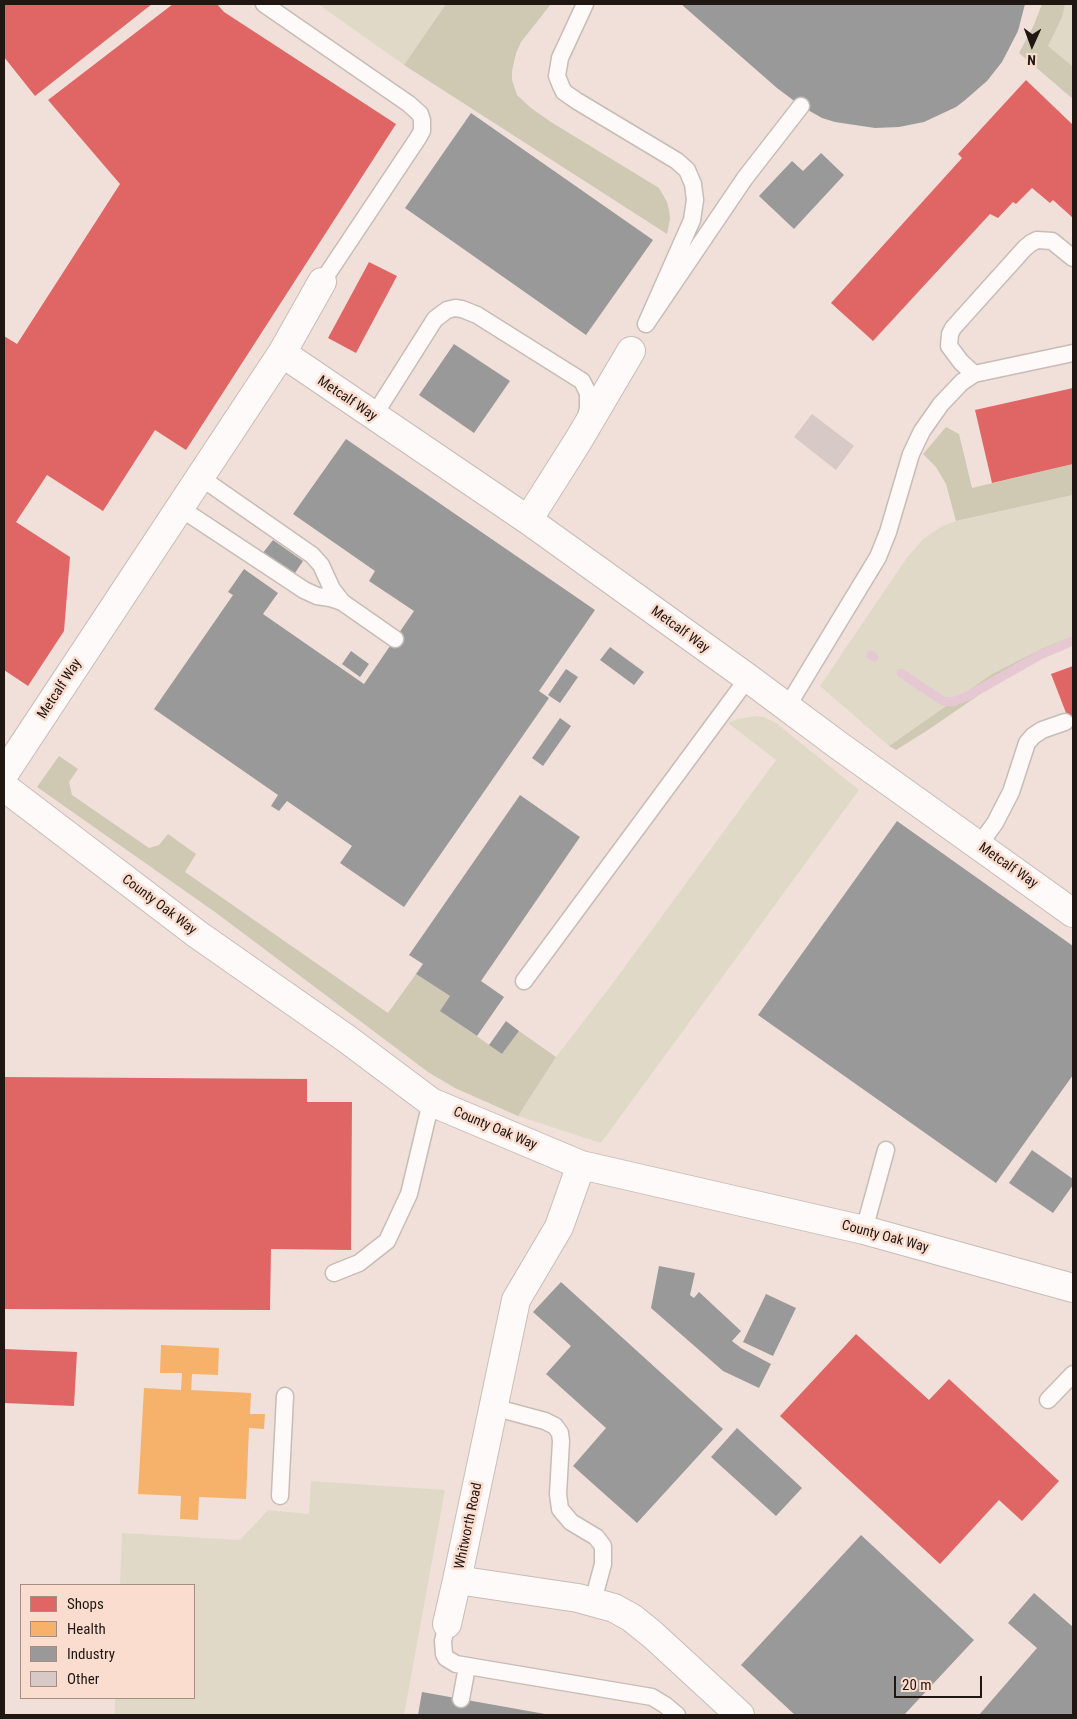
<!DOCTYPE html>
<style>
body{margin:0}
#map{position:relative;width:1077px;height:1719px;overflow:hidden;background:#f0e0d9;font-family:"Roboto Condensed",sans-serif}
canvas{display:block}
.frame{position:absolute;inset:0;border:5px solid #211712;pointer-events:none}
.legend{position:absolute;left:20px;top:1584px;width:175px;height:115px;box-sizing:border-box;background:#faddcf;border:1px solid #a38e83;margin:0;padding:6px 9px;list-style:none;font-size:15px;color:#211712}
.legend li{display:flex;align-items:center;gap:10px;height:25px}
.legend b{width:25px;border:1px solid #a38e83}
.north{position:absolute;left:1007px;top:20px;width:50px;height:50px;-webkit-text-stroke:4px #faddcf;paint-order:stroke;rotate:182deg;font-size:14px;font-weight:700;line-height:20px;text-align:center;color:#211712}
.north::after{content:'';display:block;margin:auto;width:18px;height:22px;background:#211712;clip-path:polygon(50% 0,100% 100%,50% 72%,0 100%)}
.scale{position:absolute;left:894px;top:1676px;width:88px;height:22px;box-sizing:border-box;border:2px solid #211712;border-top:0;padding-left:6px;font-size:15px;line-height:18px;white-space:nowrap;color:#211712;-webkit-text-stroke:4px #faddcf;paint-order:stroke}
</style>
<div id="map">
<canvas width="1077" height="1719"></canvas>
<div class="frame"></div>
<ul class="legend">
<li><b style="height:14px;background:#e06666"></b>Shops</li>
<li><b style="height:14px;background:#f6b26b"></b>Health</li>
<li><b style="height:14px;background:#999"></b>Industry</li>
<li><b style="height:14px;background:#d6c9c6"></b>Other</li>
</ul>
<div class="north">N</div>
<div class="scale">20 m</div>
</div>
<script>
const context = document.querySelector('canvas').getContext('2d');
context.lineJoin = 'round';
function fillPath(path, color) { context.fillStyle = color; context.fill(path, 'evenodd'); }
const poly = rows => new Path2D(rows.map(r => 'M' + r).join(''));
function stroke(path, color, width, dash) { context.strokeStyle = color; context.lineWidth = width; context.lineCap = dash ? 'butt' : 'round'; context.setLineDash(dash || []); context.stroke(path); }
function label(font, color, halo, rows, align = 'center') {
  context.font = font + ' "Roboto Condensed",sans-serif'; context.lineWidth = 5; context.setLineDash([]); context.textBaseline = 'middle'; context.strokeStyle = halo; context.fillStyle = color; for (const [text, x, y, turn = 0] of rows) {
    context.save(); context.translate(x, y); context.rotate((+turn || 0) * Math.PI / 180); context.textAlign = isNaN(turn) ? turn : align; if (halo) context.strokeText(text, 0, 0); context.fillText(text, 0, 0); context.restore();
  }
}
fillPath(poly([
 [318,4,446,4,404,65],
 [1060,4,1073,4,1073,97,1037,68],
 [1073,495,1073,636,1041,649,992,674,889,746,820,686,906,559,923,539,942,526,953,522],
 [756,716,764,717,776,723,859,790,601,1143,518,1116,556,1057,610,987,776,760,728,723,737,719],
 [311,1481,445,1490,404,1715,115,1715,115,1698,194,1698,194,1585,120,1585,122,1533,240,1540,268,1510,309,1514]
]), '#e0d9c8');
fillPath(poly([
 [446,4,551,4,521,42,516,53,512,71,512,80,517,95,531,108,551,122,659,188,667,202,669,210,670,219,667,234,404,65],
 [1042,4,1065,4,1062,17,1048,46,1073,67,1073,99,1019,53,1033,27],
 [946,427,959,434,972,488,1073,464,1073,495,956,521,946,484,936,467,923,454],
 [1073,636,1073,645,1042,657,1011,673,928,730,896,750,889,746,992,674,1041,649],
 [59,756,78,769,69,782,72,795,149,848,159,845,168,834,196,854,185,872,388,1013,416,974,450,996,441,1011,502,1054,519,1031,556,1057,518,1116,455,1088,428,1072,215,912,37,787]
]), '#cfc8b2');
fillPath(poly([
 [4,4,152,4,35,96,4,57],
 [173,4,217,4,224,12,396,124,186,450,155,430,103,511,47,475,16,522,70,557,64,631,28,686,4,670,4,336,17,344,120,184,48,100],
 [1026,80,1073,125,1073,218,1053,200,1050,203,1032,188,1016,204,1013,202,998,218,990,214,873,341,831,303,962,158,958,154],
 [369,262,397,276,356,353,328,338],
 [1073,388,1073,464,992,483,975,410],
 [1073,666,1073,731,1051,674],
 [4,1077,307,1079,307,1102,352,1102,351,1250,271,1249,270,1310,4,1309],
 [856,1334,929,1400,949,1379,1059,1481,1022,1521,999,1500,940,1564,780,1416],
 [4,1349,77,1352,74,1406,4,1403]
]), '#e06666');
fillPath(poly([
 [161,1345,219,1348,218,1375,192,1374,191,1390,251,1393,250,1414,265,1414,264,1429,249,1428,246,1499,199,1497,198,1520,180,1519,181,1496,138,1494,144,1388,181,1390,182,1373,160,1373]
]), '#f6b26b');
fillPath(poly([
 [681,4,1025,4,1018,31,1002,62,987,81,964,101,956,107,924,122,899,127,875,128,835,122,822,118,801,106,777,88],
 [471,113,653,240,586,335,405,208],
 [821,153,844,175,794,229,759,196,792,161,803,171],
 [454,344,510,381,474,433,419,395],
 [346,439,595,610,539,691,549,698,404,907,340,863,352,846,287,801,279,811,271,806,278,795,154,709,233,595,228,592,244,569,278,593,263,614,364,684,414,611,369,581,375,571,293,514],
 [273,540,303,561,293,576,262,554],
 [610,647,644,672,634,685,600,660],
 [351,651,369,664,360,677,342,664],
 [566,669,578,677,560,703,548,695],
 [560,718,571,726,543,766,532,758],
 [520,795,580,837,481,981,504,997,477,1036,440,1011,450,996,416,974,423,964,409,955],
 [897,821,1073,946,1073,1075,996,1183,758,1015],
 [506,1021,519,1031,502,1054,489,1045],
 [1032,1150,1073,1179,1073,1185,1053,1213,1009,1183],
 [659,1266,695,1273,690,1295,694,1298,699,1292,741,1331,732,1341,741,1348,771,1364,759,1388,723,1371,651,1308],
 [561,1282,723,1429,637,1523,573,1466,606,1428,546,1374,571,1346,533,1312],
 [766,1294,796,1308,773,1356,743,1342],
 [737,1428,802,1488,776,1516,711,1457],
 [861,1535,974,1640,904,1715,795,1715,741,1665],
 [1034,1593,1073,1627,1073,1715,979,1715,1037,1648,1008,1623],
 [422,1692,545,1714,545,1715,418,1715]
]), '#999');
stroke(poly([
 [871,655,874,657],
 [901,673,943,701,952,702,968,696,1040,655,1073,641]
]), '#e6c8d3', 9);
fillPath(poly([
 [812,414,854,446,836,470,794,437]
]), '#d6c9c6');
const service = poly([
 [264,4,409,104,420,114,422,120,422,131,418,138,322,282],
 [585,4,560,58,557,76,561,86,564,92,577,101,677,161,687,170,693,184,695,200,692,220,646,324,745,178,801,106],
 [974,374,961,362,949,346,950,334,953,328,1025,248,1031,243,1037,240,1052,241,1073,258],
 [373,417,435,319,447,310,455,308,462,309,477,315,582,381,588,393,588,408,586,417],
 [200,477,312,555,321,565,332,589,342,602],
 [180,508,304,590,317,596,330,598,342,602,395,639],
 [787,707,878,557,888,532,911,454,922,431,941,404,962,382,974,374,1073,353],
 [979,845,995,823,1011,792,1027,743,1033,736,1042,730,1065,722],
 [524,981,748,678],
 [864,1230,886,1150],
 [334,1273,359,1263,387,1241,409,1194,431,1102],
 [1048,1400,1073,1374],
 [493,1407,545,1421,555,1426,560,1433,561,1441,558,1494,560,1509,571,1522,596,1537,603,1546,603,1564,593,1601],
 [280,1496,285,1396],
 [447,1624,443,1641,444,1654,446,1658,456,1664,652,1697,665,1705,677,1715],
 [461,1699,467,1667]
]);
const minor = poly([
 [282,353,528,520,748,678,838,745,1073,913],
 [528,520,578,441,631,351],
 [4,774,282,353,322,282],
 [4,787,197,934,347,1039,431,1102,581,1165,864,1230,1073,1288],
 [581,1165,559,1227,516,1300,457,1580,578,1598,614,1608,632,1618,653,1635,740,1715],
 [447,1624,457,1580]
]);
stroke(service, '#c8bcb6', 19);
stroke(minor, '#c8bcb6', 30);
stroke(service, '#fdfaf9', 16);
stroke(minor, '#fdfaf9', 28);
label('14px', '#211712', '#faddcf', [
 ["Metcalf Way",347,399,34],
 ["Metcalf Way",680,630,36],
 ["Metcalf Way",60,689,-57],
 ["Metcalf Way",1008,866,35],
 ["County Oak Way",159,905,37],
 ["County Oak Way",495,1129,23],
 ["County Oak Way",885,1237,15],
 ["Whitworth Road",469,1526,-78]
]);
</script>
